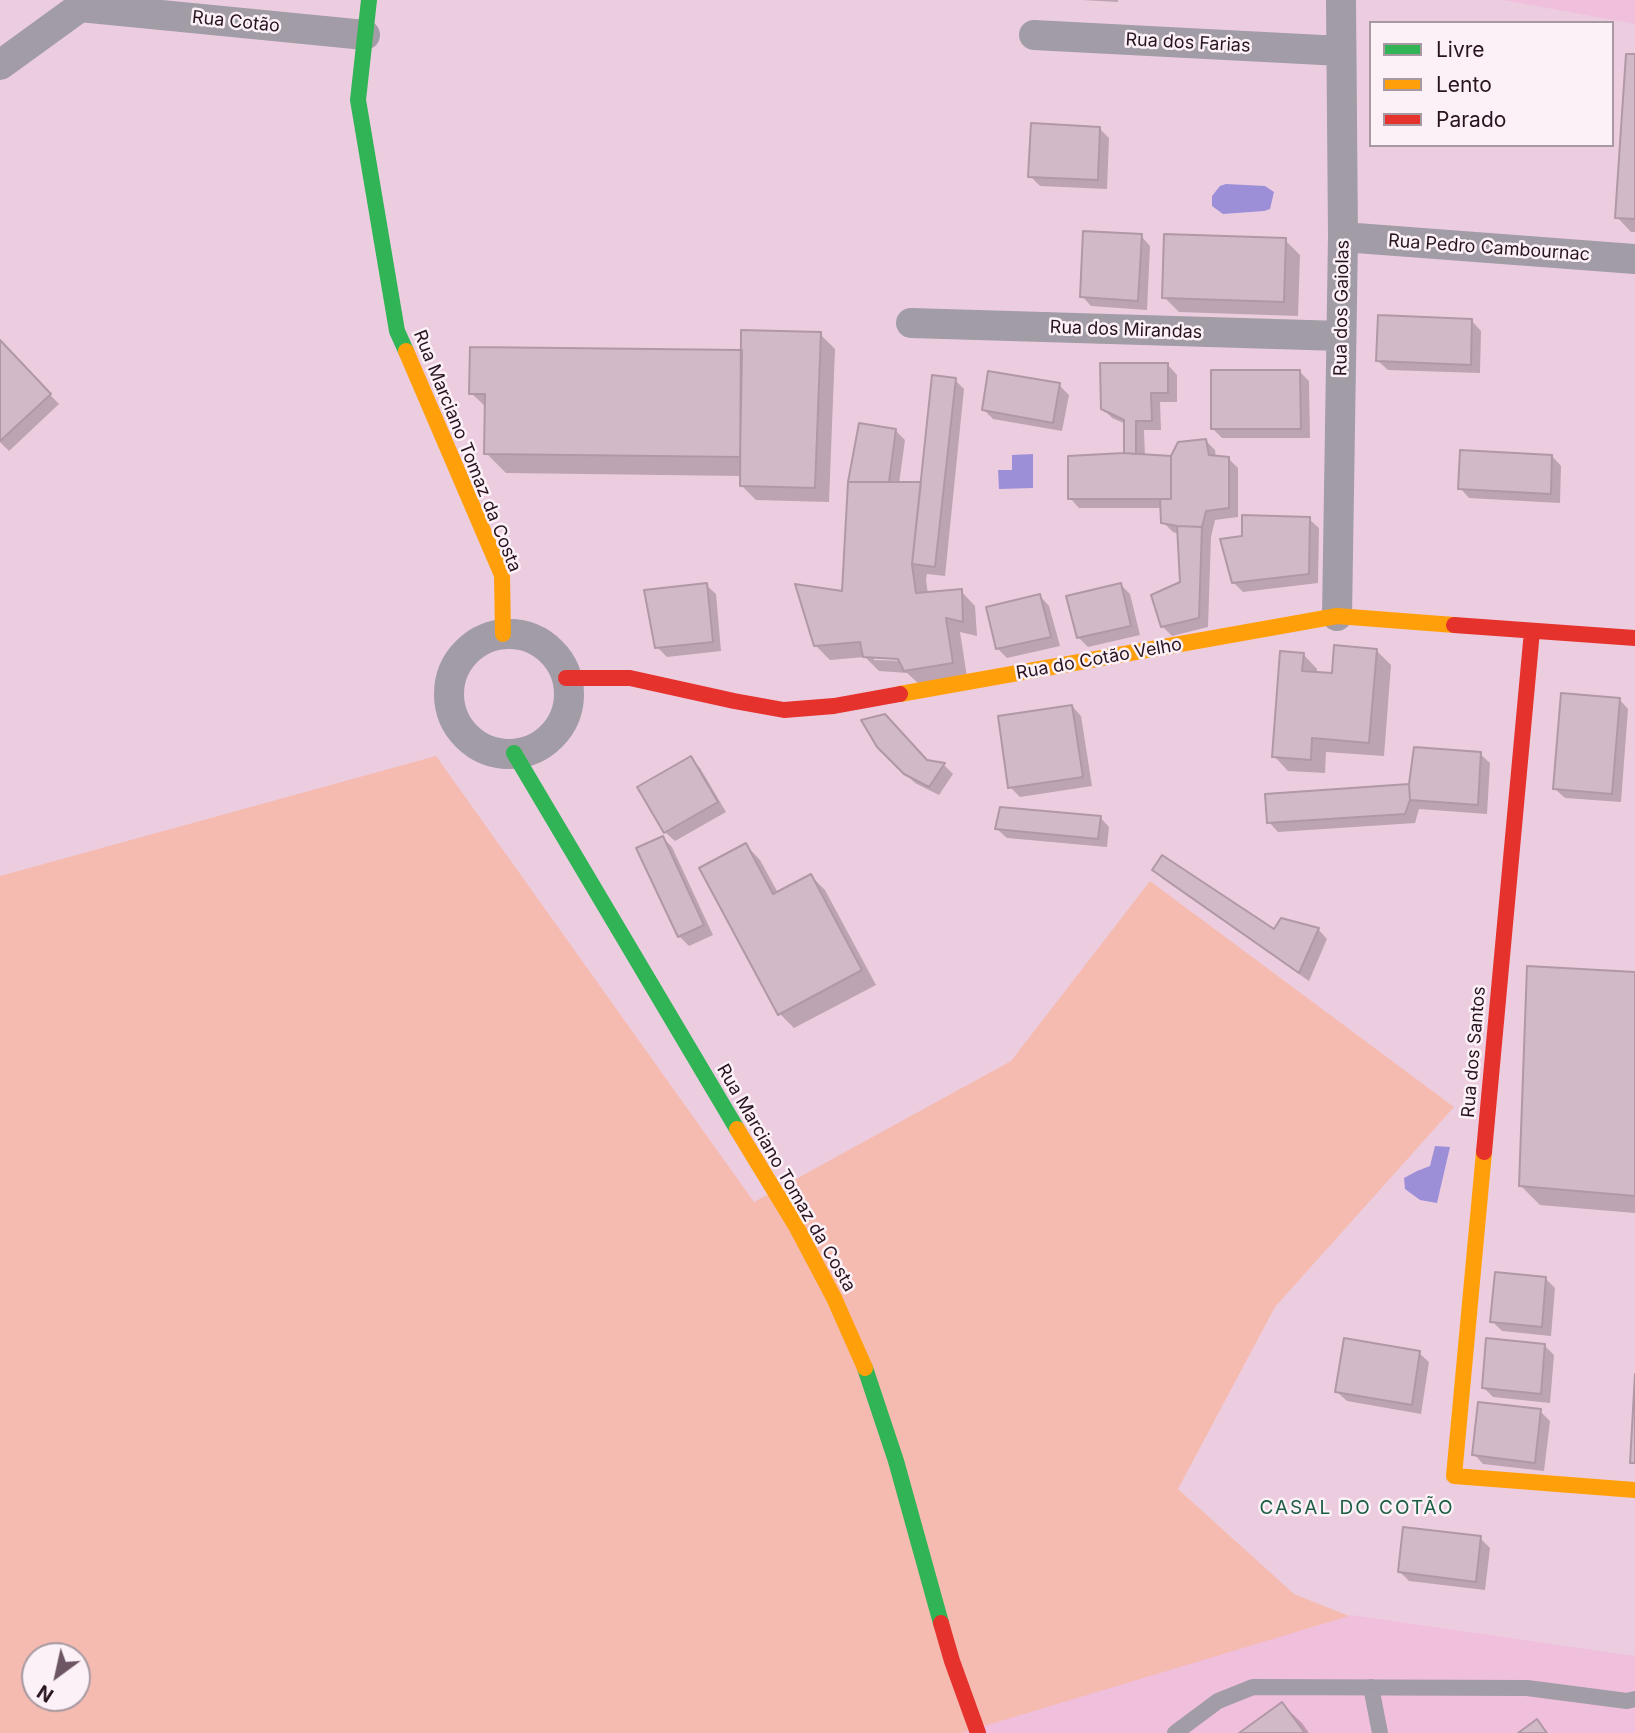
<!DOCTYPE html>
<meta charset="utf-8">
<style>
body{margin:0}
#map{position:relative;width:1635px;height:1733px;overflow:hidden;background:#eccddf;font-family:Inter,sans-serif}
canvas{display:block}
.legend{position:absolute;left:1369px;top:21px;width:245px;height:126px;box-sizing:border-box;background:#fcf1f7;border:2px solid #a799a1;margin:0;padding:9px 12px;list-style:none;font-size:21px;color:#281420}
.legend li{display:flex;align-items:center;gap:14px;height:35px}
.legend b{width:35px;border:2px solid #a799a1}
.north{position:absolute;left:21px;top:1642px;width:70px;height:70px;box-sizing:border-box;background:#fcf1f7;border:2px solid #a799a1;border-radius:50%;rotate:213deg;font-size:19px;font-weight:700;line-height:28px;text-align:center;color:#281420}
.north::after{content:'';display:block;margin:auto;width:24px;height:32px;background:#6d5563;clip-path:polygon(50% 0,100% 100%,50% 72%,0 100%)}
</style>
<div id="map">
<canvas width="1635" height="1733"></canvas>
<ul class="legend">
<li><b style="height:9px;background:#30b455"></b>Livre</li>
<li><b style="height:9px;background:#ff9f0a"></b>Lento</li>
<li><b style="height:9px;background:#e5322d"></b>Parado</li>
</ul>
<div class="north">N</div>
</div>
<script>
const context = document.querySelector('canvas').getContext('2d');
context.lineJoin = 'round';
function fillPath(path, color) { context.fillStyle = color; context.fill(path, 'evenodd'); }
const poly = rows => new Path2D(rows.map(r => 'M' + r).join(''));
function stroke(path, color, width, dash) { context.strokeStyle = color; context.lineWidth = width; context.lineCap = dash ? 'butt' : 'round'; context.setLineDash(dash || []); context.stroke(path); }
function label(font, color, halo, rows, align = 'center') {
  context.font = font + ' Inter,sans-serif'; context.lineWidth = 5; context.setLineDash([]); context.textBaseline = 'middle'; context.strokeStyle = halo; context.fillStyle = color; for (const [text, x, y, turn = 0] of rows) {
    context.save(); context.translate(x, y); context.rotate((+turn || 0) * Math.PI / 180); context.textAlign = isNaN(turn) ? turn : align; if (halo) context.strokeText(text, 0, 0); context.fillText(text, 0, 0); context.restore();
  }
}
fillPath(poly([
 [1503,0,1635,0,1635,24],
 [1351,1615,1635,1656,1635,1733,954,1733]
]), '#f0bfdc');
fillPath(poly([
 [436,756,754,1202,1011,1061,1150,881,1454,1107,1275,1307,1178,1489,1294,1594,1349,1616,961,1733,0,1733,0,876],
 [35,1656,77,1656,77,1698,35,1698]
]), '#f5bbb1');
fillPath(poly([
 [1226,184,1265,186,1274,192,1270,209,1264,211,1223,214,1212,206,1212,196,1220,186],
 [1033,454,1033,488,999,489,998,470,1012,470,1012,455],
 [1435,1146,1450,1147,1437,1203,1420,1200,1405,1189,1404,1178,1417,1171,1430,1166]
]), '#9c8fd8');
fillPath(poly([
 [1082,0,1118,0,1118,2],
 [1635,56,1635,232,1631,232,1617,217],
 [1099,128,1109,138,1107,189,1040,186,1030,176],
 [1141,236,1150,246,1147,310,1091,306,1082,296],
 [1285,240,1300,255,1298,316,1179,312,1164,297],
 [1472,321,1481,331,1480,373,1388,370,1378,361],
 [820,334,835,349,829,502,756,500,741,485,742,476,506,473,486,453,487,408,471,393,743,352],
 [0,343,59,404,9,451,0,442],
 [1168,365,1177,375,1177,402,1160,402,1161,430,1144,430,1145,456,1172,458,1206,441,1215,450,1216,458,1228,458,1238,468,1238,517,1215,520,1211,537,1208,627,1172,636,1162,626,1182,584,1179,534,1173,532,1163,522,1162,508,1079,508,1070,498,1126,455,1126,424,1112,418,1102,408],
 [1300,372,1309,381,1310,438,1222,438,1213,429],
 [955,380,964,389,945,576,927,574,926,580,928,594,961,591,975,606,977,636,960,632,967,677,920,685,907,673,879,671,865,657,830,660,815,645,844,593,895,430,905,440,899,484,922,484],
 [874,656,907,658,907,661,874,660],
 [1059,385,1069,395,1062,431,993,419,984,410],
 [1552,456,1561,466,1560,503,1469,498,1460,488],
 [1309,519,1319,528,1318,583,1243,592,1233,582,1244,537],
 [1120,584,1130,594,1140,635,1088,647,1078,637],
 [706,585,716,594,721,651,667,657,657,647],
 [1040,596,1049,606,1060,646,1007,658,998,649],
 [1376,650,1391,665,1384,756,1326,752,1325,773,1288,771,1274,756,1303,654,1317,669,1317,674,1333,675],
 [1619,699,1628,709,1621,802,1565,798,1555,789],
 [1072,706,1081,716,1092,786,1020,797,1010,787],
 [1480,754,1490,763,1487,814,1419,809,1415,823,1278,832,1269,822,1410,786],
 [888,757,944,765,953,774,939,795,915,783],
 [691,758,700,768,726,812,675,841,665,832],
 [1100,817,1109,827,1107,847,1007,838,997,829],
 [663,838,672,847,713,935,689,946,679,936],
 [746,845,760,860,778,893,811,876,825,890,876,985,794,1028,780,1014],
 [1154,870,1275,931,1318,929,1327,939,1309,981,1163,879],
 [1635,973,1635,1213,1540,1205,1520,1185],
 [1546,1279,1555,1288,1551,1336,1502,1331,1492,1321],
 [1544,1345,1554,1355,1550,1403,1493,1397,1484,1388],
 [1419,1353,1429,1362,1421,1414,1347,1401,1337,1392],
 [1540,1411,1550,1421,1544,1471,1483,1464,1474,1454],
 [1480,1538,1490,1548,1485,1590,1409,1581,1400,1572],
 [1282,1704,1302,1723,1309,1733,1242,1733]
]), '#0003');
const building = poly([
 [1626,54,1635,54,1635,219,1615,218,1626,54],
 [1031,123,1100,127,1098,180,1028,177,1031,123],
 [1083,231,1142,234,1138,301,1080,297,1083,231],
 [1164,234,1286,238,1284,302,1162,298,1164,234],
 [1378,315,1472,319,1471,365,1376,361,1378,315],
 [741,330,821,332,815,488,740,486,741,330],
 [0,340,51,394,0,441,0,340],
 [470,347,742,350,740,457,484,454,485,394,469,394,470,347],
 [1100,363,1168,363,1168,393,1151,393,1152,421,1136,421,1136,454,1124,453,1124,420,1101,409,1100,363],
 [1211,370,1300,370,1301,429,1211,429,1211,370],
 [988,371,1060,383,1053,423,982,410,988,371],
 [932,375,956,378,935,567,912,564,932,375],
 [859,423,896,429,889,482,848,482,859,423],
 [1206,439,1209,455,1229,457,1229,508,1206,511,1202,527,1177,526,1161,523,1160,499,1171,499,1171,456,1178,442,1206,439],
 [1460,450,1552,455,1551,494,1458,489,1460,450],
 [1124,453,1171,456,1171,499,1068,499,1068,456,1124,453],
 [848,482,921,482,912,564,916,593,962,589,963,622,946,618,953,663,904,671,898,659,863,657,860,642,814,646,795,584,842,591,848,482],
 [1242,515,1310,517,1309,574,1232,583,1220,539,1242,536,1242,515],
 [1177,526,1202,527,1199,618,1161,627,1151,595,1180,582,1177,526],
 [707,583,713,642,655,648,644,590,707,583],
 [1121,583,1131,626,1077,638,1066,596,1121,583],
 [1040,594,1051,637,996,649,986,607,1040,594],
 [1334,645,1377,649,1369,743,1312,738,1311,760,1272,757,1280,651,1304,653,1302,671,1332,673,1334,645],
 [1561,693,1620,698,1612,794,1553,789,1561,693],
 [1072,705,1083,777,1008,788,998,716,1072,705],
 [885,714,927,760,945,763,929,787,904,774,877,747,861,720,885,714],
 [1414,747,1481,752,1478,805,1410,800,1409,784,1414,747],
 [691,756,718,802,664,833,637,787,691,756],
 [1409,784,1410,800,1405,814,1267,823,1265,794,1409,784],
 [1000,807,1101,816,1098,839,995,829,1000,807],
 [663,836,704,925,678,937,636,848,663,836],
 [746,843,773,894,811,874,862,970,778,1015,699,868,746,843],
 [1162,855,1274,929,1281,918,1319,928,1299,973,1152,870,1162,855],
 [1527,966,1635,972,1635,1196,1519,1186,1527,966],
 [1495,1272,1546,1277,1542,1327,1490,1322,1495,1272],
 [1344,1338,1420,1351,1412,1405,1335,1392,1344,1338],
 [1486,1338,1545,1344,1541,1394,1482,1388,1486,1338],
 [1635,1374,1635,1463,1630,1463,1635,1374],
 [1478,1402,1541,1409,1535,1463,1472,1455,1478,1402],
 [1403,1527,1481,1536,1476,1582,1398,1572,1403,1527],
 [1282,1702,1305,1733,1239,1733,1282,1702],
 [1537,1719,1547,1733,1518,1733,1537,1719]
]);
fillPath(building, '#d1b9c7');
stroke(building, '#b098a6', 2);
stroke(poly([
 [1371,1687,1380,1733],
 [1175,1733,1218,1701,1253,1687,1527,1688,1627,1701,1635,1699]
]), '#a19ca5', 16);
stroke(poly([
 [1034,35,1341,51],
 [0,65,80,7,365,35],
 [1343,237,1635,259],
 [911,323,1341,336],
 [1337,616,1343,237,1341,0],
 '449 694a60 60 0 1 1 120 0a60 60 0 1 1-120 0Z'
]), '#a19ca5', 30);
stroke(poly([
 [369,0,358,100,397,331,406,351],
 [514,753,737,1129],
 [865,1368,896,1461,941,1623]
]), '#30b455', 16);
stroke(poly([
 [406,351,502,575,503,634],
 [900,694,1337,616,1454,625],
 [737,1129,796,1226,834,1298,865,1368],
 [1484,1152,1454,1476,1635,1490]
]), '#ff9f0a', 16);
stroke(poly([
 [1454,625,1635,638],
 [566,678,630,678,734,701,784,710,834,706,900,694],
 [1484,1152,1532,631],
 [941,1623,952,1661,978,1733]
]), '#e5322d', 16);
label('18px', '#281420', '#fcf1f7', [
 ["Rua Cotão",236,22,6],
 ["Rua dos Farias",1188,43,3],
 ["Rua Pedro Cambournac",1489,248,4],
 ["Rua dos Gaiolas",1342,308,-89],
 ["Rua dos Mirandas",1126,330,2],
 ["Rua Marciano Tomaz da Costa",467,451,68],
 ["Rua do Cotão Velho",1099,659,-10],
 ["Rua dos Santos",1474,1052,-85],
 ["Rua Marciano Tomaz da Costa",786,1178,60]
]);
context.letterSpacing = '2px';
label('19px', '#1b5e44', '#fcf1f7', [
 ["CASAL DO COTÃO",1357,1508]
]);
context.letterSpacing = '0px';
</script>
